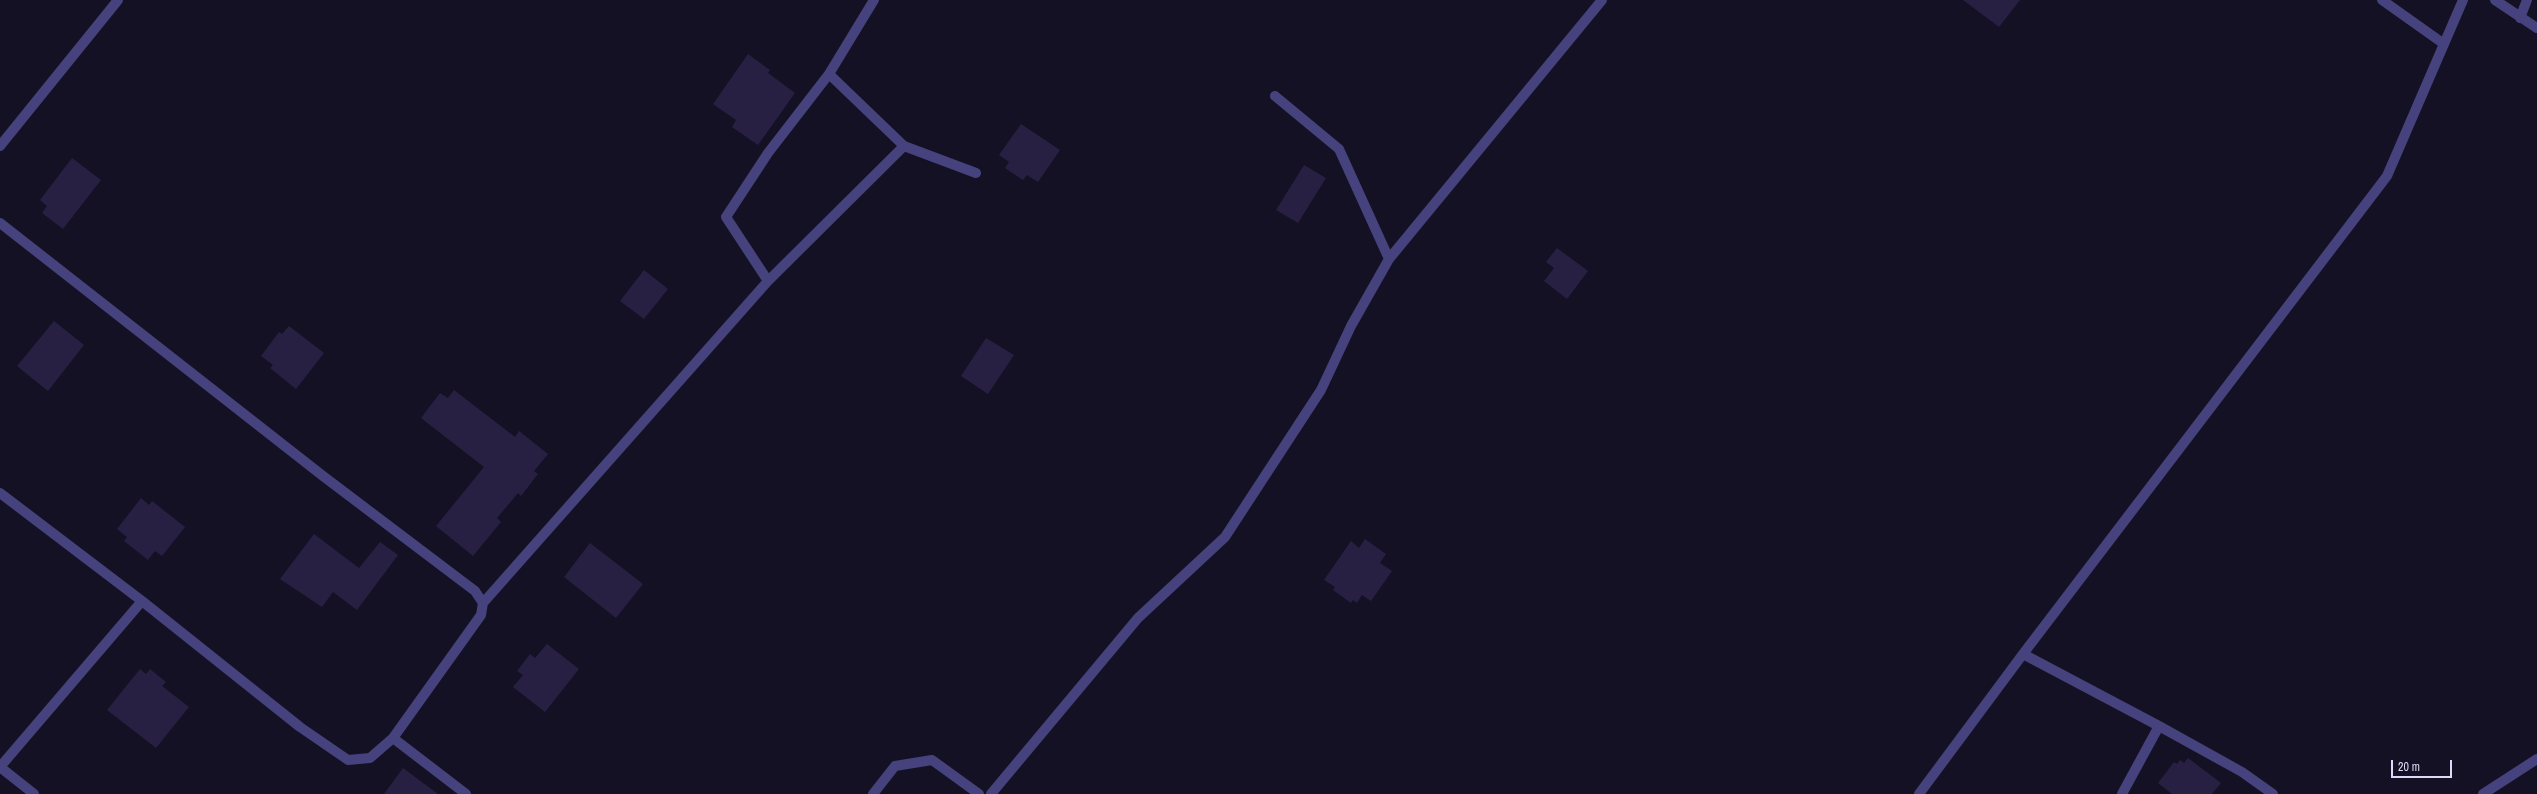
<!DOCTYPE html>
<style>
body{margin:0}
#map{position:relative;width:2537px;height:794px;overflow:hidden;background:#151124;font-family:"Archivo Narrow",sans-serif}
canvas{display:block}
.scale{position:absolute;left:2391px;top:760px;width:61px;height:18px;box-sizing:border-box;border:2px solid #ddd9fa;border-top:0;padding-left:5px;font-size:12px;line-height:14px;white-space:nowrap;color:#ddd9fa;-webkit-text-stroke:3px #151124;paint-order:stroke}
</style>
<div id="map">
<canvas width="2537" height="794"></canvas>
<div class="scale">20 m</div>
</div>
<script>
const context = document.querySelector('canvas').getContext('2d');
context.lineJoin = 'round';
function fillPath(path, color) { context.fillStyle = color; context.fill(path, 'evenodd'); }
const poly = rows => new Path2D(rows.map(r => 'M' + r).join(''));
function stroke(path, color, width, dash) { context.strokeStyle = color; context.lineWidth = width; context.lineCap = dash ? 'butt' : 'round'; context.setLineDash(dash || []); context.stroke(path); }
fillPath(poly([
 [1963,0,2020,0,1999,27],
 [748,54,770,70,768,73,795,93,758,145,732,127,736,120,713,104],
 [1021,124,1060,150,1038,182,1027,175,1023,180,1005,168,1009,162,999,155],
 [72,158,101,180,63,229,42,213,47,206,40,200],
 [1304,165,1326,178,1298,223,1276,210],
 [1557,248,1588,271,1567,299,1544,281,1554,268,1546,262],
 [644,270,668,289,644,319,620,301],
 [54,321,84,345,48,391,17,366],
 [289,326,324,353,296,389,270,368,273,365,261,356,279,332,282,334],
 [986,338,1014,355,988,394,961,376],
 [454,390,515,437,519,431,548,454,534,471,538,474,521,496,518,493,497,518,501,522,473,556,436,526,484,467,421,418,440,393,448,398],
 [141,498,149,505,152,501,185,527,162,556,155,551,148,560,124,541,127,537,117,529],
 [314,534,359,568,380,542,398,555,357,610,333,592,322,607,280,579],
 [1365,539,1386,554,1380,563,1392,571,1371,601,1362,595,1357,603,1353,600,1351,603,1333,590,1335,587,1324,580,1351,541,1359,548],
 [590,543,643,584,616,618,564,577],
 [547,644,579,669,545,712,513,687,523,675,517,671,530,654,535,658],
 [140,669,146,674,150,669,166,682,162,686,189,707,156,748,107,710],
 [2188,758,2221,783,2212,794,2172,794,2158,783,2174,762,2177,764,2180,760,2184,763],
 [403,768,438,794,384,794]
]), '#272042');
stroke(poly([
 [2382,0,2444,44],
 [2495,0,2537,28],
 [2520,18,2527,0],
 [829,74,904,146,976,173],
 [1275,96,1339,149,1389,259],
 [0,146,118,0],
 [0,223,323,476,475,591,483,603,481,615,393,738,370,758,348,760,300,727,142,601,0,493],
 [768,281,904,146],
 [483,603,768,281,726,217,768,153,829,74,874,0],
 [2023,654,2159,726,2242,772,2273,794],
 [393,738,466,794],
 [0,767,142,601],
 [0,767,34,794],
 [873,794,895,766,932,760,979,794],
 [991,794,1138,618,1225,537,1321,390,1351,326,1389,259,1602,0],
 [1919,794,2023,654,2387,176,2463,0],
 [2122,794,2159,726],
 [2483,794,2537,759]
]), '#45427d', 10);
</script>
